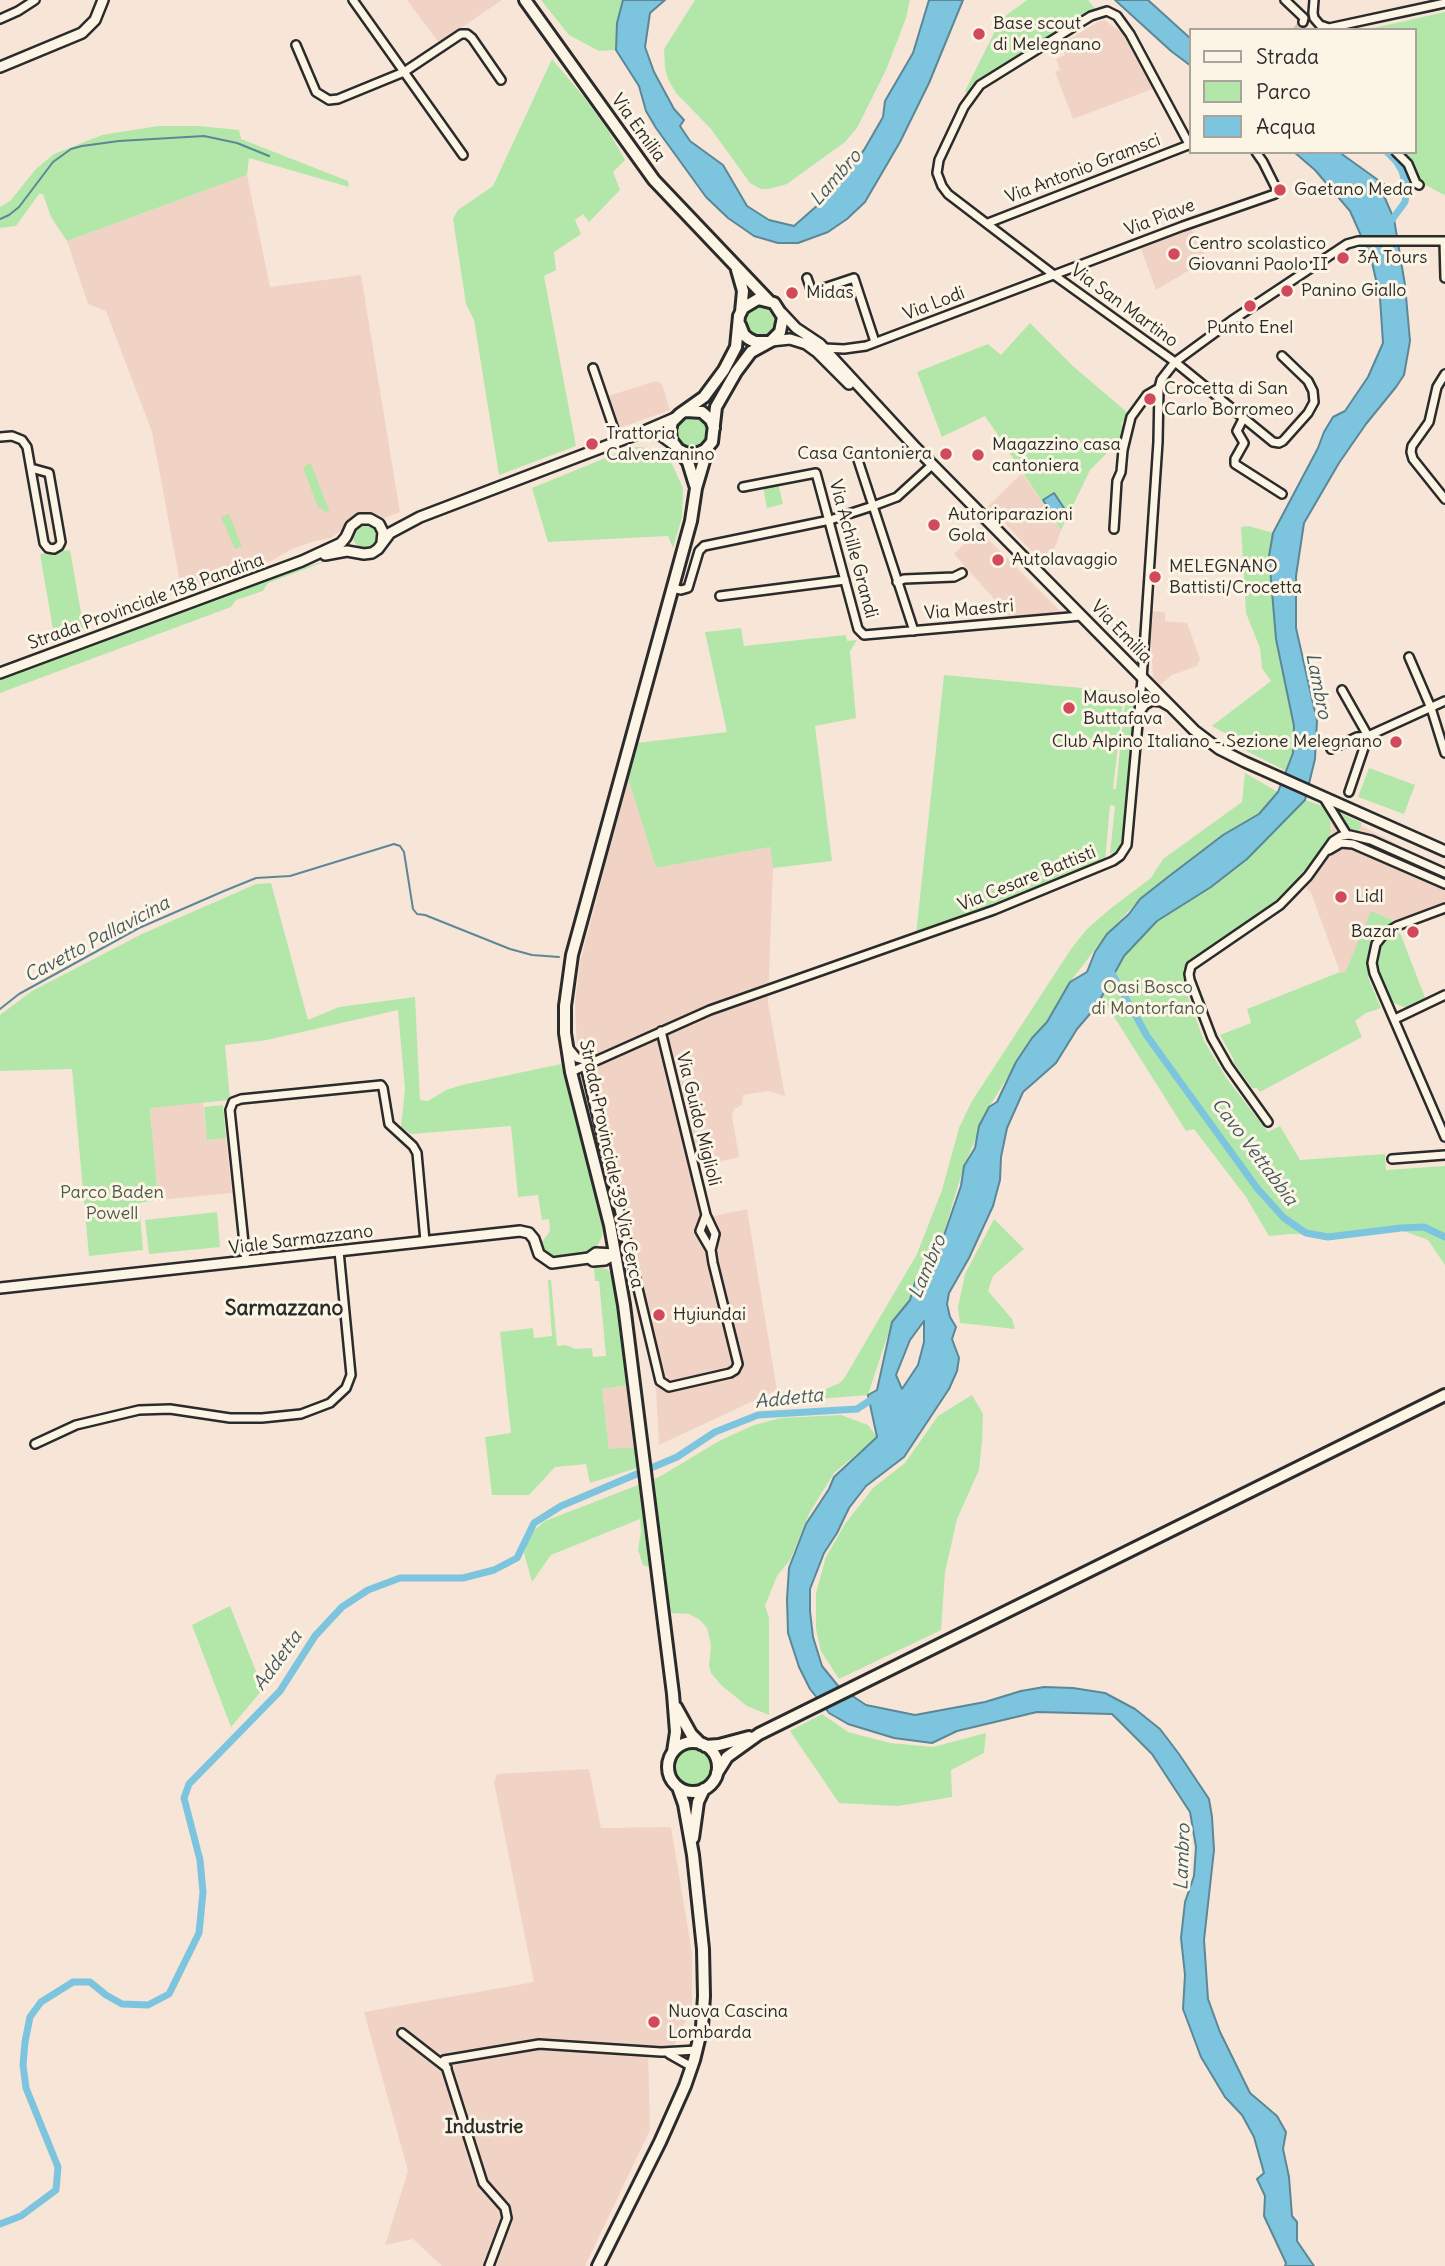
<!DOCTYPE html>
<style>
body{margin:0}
#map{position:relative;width:1445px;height:2266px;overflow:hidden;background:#f7e6d7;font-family:Delius,sans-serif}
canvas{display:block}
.legend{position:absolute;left:1189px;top:28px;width:228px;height:126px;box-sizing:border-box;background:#fcf5e5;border:2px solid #a8a49b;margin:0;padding:9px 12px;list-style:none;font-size:21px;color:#2b2b2b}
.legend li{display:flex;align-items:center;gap:14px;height:35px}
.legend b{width:35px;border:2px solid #a8a49b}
</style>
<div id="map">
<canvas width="1445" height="2266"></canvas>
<ul class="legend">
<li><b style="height:9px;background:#fcf5e5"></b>Strada</li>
<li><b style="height:19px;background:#b2e7a9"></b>Parco</li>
<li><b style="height:19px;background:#7dc4de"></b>Acqua</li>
</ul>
</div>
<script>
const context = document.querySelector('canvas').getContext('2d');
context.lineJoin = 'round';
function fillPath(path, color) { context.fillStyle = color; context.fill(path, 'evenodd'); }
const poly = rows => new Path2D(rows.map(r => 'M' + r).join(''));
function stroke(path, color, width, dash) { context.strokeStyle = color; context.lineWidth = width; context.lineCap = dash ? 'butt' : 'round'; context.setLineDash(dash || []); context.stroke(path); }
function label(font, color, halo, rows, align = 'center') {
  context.font = font + ' Delius,sans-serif'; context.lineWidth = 6; context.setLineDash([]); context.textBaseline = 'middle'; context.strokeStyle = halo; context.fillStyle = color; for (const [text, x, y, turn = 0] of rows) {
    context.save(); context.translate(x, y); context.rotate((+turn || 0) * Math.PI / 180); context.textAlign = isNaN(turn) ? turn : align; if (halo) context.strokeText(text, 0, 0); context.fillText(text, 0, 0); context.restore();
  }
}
fillPath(poly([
 [407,0,502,0,439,43],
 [1104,20,1123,33,1136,49,1155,88,1073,119,1055,72,1060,70,1056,59,1065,55,1061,44,1098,22],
 [247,175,270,287,361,275,400,512,380,520,369,514,361,514,350,519,342,530,331,538,315,541,292,549,271,561,182,593,152,432,106,311,88,304,67,241],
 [1191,228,1208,259,1156,290,1140,246],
 [656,381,662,384,670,410,617,429,605,397],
 [1022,473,1061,530,1048,568,988,506],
 [978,529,1063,614,1012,619,954,554],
 [1149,611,1165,612,1165,621,1187,623,1200,659,1197,666,1172,675,1160,685,1153,677],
 [628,778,656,868,770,847,773,868,768,1003,785,1096,768,1091,743,1095,742,1105,734,1109,732,1116,739,1157,697,1167,709,1217,747,1209,777,1390,659,1445,656,1391,641,1317,577,1050,575,1002,580,962],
 [1339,814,1445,869,1445,904,1395,929,1392,920,1371,912,1345,974,1340,972,1311,893,1297,879,1330,836,1332,828,1330,816],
 [203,1102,207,1140,226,1138,232,1193,158,1200,150,1107],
 [629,1385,637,1447,609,1450,602,1389],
 [589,1769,601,1828,671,1827,692,1953,692,2007,673,2049,648,2048,650,2130,585,2266,442,2266,413,2239,385,2245,408,2171,364,2012,534,1982,494,1782,497,1774]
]), '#f1d3c6');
fillPath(poly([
 [541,0,623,0,617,23,616,50,599,51,569,35],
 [695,0,910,0,906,18,886,70,857,128,845,142,787,184,769,189,761,189,750,183,711,129,676,93,668,79,665,68,664,49],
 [1027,0,1088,0,1096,10,984,79,968,94,965,91,1001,19],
 [1445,12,1445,194,1444,195,1422,183,1408,158,1402,152,1415,152,1415,30,1365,30],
 [552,59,584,97,609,132,625,160,613,172,620,190,589,222,583,214,575,220,581,234,554,252,556,270,544,276,576,446,499,475,474,320,466,304,453,219,458,210,493,186],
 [158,126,199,126,239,130,241,139,348,181,349,187,249,158,247,175,67,241,51,217,43,194,39,194,16,226,0,228,0,207,10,201,36,169,54,154,102,135],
 '744 321a17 17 0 1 1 34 0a17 17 0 1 1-34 0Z',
 [1030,323,1074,367,1129,414,1121,424,1126,429,1113,447,1090,470,1061,530,985,416,942,437,917,372,988,344,1001,355],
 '675 432a17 17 0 1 1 34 0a17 17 0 1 1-34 0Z',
 [638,447,648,448,664,456,672,464,683,488,682,517,673,548,668,536,548,542,532,488,630,448],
 [308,464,311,464,329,510,328,513,318,507,303,468],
 [778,483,783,504,767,508,763,487],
 [229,514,242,546,235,549,221,517],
 '353 536a13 13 0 1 1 26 0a13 13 0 1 1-26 0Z',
 [1249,526,1273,533,1269,556,1276,639,1294,726,1293,753,1286,771,1229,742,1232,737,1212,726,1271,681,1262,668,1260,648,1246,613,1241,527],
 [70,550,84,630,55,641,40,554],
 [332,559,268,583,263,591,236,600,231,607,0,693,0,677,266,579],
 [741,628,744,646,846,635,847,641,857,640,850,651,856,718,815,726,832,861,773,868,770,847,656,868,628,778,637,743,727,732,705,632],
 [944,675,1124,692,1113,789,1116,789,1125,701,1136,701,1122,849,1110,854,1115,806,1110,805,1105,862,1000,904,916,934],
 [1369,768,1415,785,1404,814,1358,797],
 [1245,773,1278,792,1259,814,1223,835,1140,899,1107,934,1070,982,1047,1022,1032,1038,989,1107,964,1166,933,1268,892,1322,868,1395,779,1402,777,1391,795,1393,821,1391,840,1383,845,1377,917,1254,942,1190,959,1128,972,1101,1071,949,1087,929,1110,909,1151,878,1163,859,1242,802],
 [1305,800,1323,806,1330,816,1331,832,1326,843,1297,879,1267,909,1189,960,1183,970,1184,986,1204,1041,1227,1079,1268,1132,1280,1126,1300,1160,1385,1154,1386,1170,1445,1166,1445,1265,1428,1240,1390,1226,1325,1235,1290,1234,1269,1236,1246,1197,1194,1129,1186,1131,1101,996,1124,956,1157,921,1211,887,1247,859],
 [1336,811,1362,823,1358,833,1346,831],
 [271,883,308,1020,339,1007,415,997,420,1100,428,1101,446,1090,462,1085,561,1064,603,1227,602,1237,597,1246,582,1254,555,1257,544,1253,542,1242,550,1231,549,1219,542,1220,538,1195,518,1197,511,1126,411,1134,401,1127,405,1089,398,1010,267,1040,225,1045,230,1100,150,1108,158,1200,139,1203,143,1250,89,1256,72,1069,0,1071,0,1015,32,991,142,934,256,884],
 [1371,911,1392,920,1393,922,1380,931,1369,947,1368,977,1381,1008,1366,1013,1355,1021,1362,1037,1260,1092,1257,1088,1252,1088,1234,1063,1233,1058,1220,1035,1251,1023,1247,1009,1340,972,1345,973],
 [1399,930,1427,1003,1407,1008,1391,1002,1377,971,1377,954,1381,943,1388,936],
 [223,1105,226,1138,207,1140,204,1107],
 [217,1212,220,1247,149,1254,145,1220],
 [994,1219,1024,1249,993,1276,988,1291,1012,1319,1015,1329,960,1323,958,1307,965,1274],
 [594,1267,607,1269,614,1277,629,1385,602,1389,609,1449,637,1447,640,1467,590,1483,586,1464,555,1467,529,1495,492,1495,485,1437,511,1433,500,1332,533,1328,534,1338,552,1336,548,1280,551,1280,557,1346,565,1345,576,1349,592,1348,593,1357,606,1356,599,1281,595,1281],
 [972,1395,983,1414,982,1441,979,1470,957,1519,945,1572,941,1630,839,1679,821,1651,816,1629,816,1593,826,1557,845,1524,873,1488,905,1463,938,1416],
 [841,1415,868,1425,877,1437,834,1473,810,1512,790,1560,777,1576,765,1606,769,1618,769,1715,747,1706,721,1685,711,1673,709,1666,711,1645,707,1628,700,1620,689,1614,672,1613,666,1604,661,1571,643,1565,638,1550,641,1532,640,1519,551,1555,532,1582,524,1553,531,1533,545,1521,659,1477,719,1441,754,1425,781,1418],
 [230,1606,263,1689,231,1727,192,1625],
 [822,1714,848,1732,890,1743,933,1747,986,1733,984,1753,951,1770,952,1797,898,1806,839,1803,790,1731],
 '673 1768a20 20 0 1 1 40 0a20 20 0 1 1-40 0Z'
]), '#b2e7a9');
const water = poly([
 [623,0,665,0,650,13,645,47,654,72,674,109,684,120,680,126,690,141,723,165,747,206,769,220,794,226,819,204,864,150,883,117,885,101,913,53,929,0,963,0,929,83,900,142,865,202,847,219,828,232,798,243,778,243,754,236,728,218,706,197,656,128,646,111,639,86,616,50,617,23,623,0],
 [1115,0,1148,0,1191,39,1191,66,1171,51,1115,0],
 [1294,152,1339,152,1385,185,1384,196,1394,219,1405,285,1410,341,1404,375,1396,387,1366,424,1339,463,1304,523,1296,576,1296,628,1317,721,1315,759,1305,800,1247,859,1211,887,1157,921,1124,956,1096,1007,1077,1029,1056,1063,1023,1092,1007,1128,1001,1157,1000,1180,993,1206,969,1258,949,1293,947,1304,950,1317,956,1327,952,1339,959,1358,957,1371,949,1389,904,1457,866,1486,849,1508,837,1533,824,1553,810,1589,810,1611,813,1637,822,1666,839,1687,866,1705,915,1715,985,1702,1021,1691,1044,1687,1073,1688,1105,1693,1135,1709,1160,1729,1179,1754,1209,1799,1212,1817,1214,1850,1204,1940,1208,1999,1220,2032,1250,2093,1277,2116,1286,2132,1283,2149,1289,2177,1292,2216,1297,2222,1297,2241,1314,2266,1285,2266,1286,2263,1264,2216,1265,2196,1257,2179,1264,2173,1254,2137,1242,2115,1225,2097,1201,2057,1183,2009,1185,1975,1181,1938,1185,1902,1194,1876,1196,1847,1190,1812,1152,1754,1112,1714,1037,1712,957,1731,932,1743,894,1738,848,1724,829,1713,810,1689,799,1667,788,1633,787,1599,789,1568,806,1524,829,1489,834,1477,877,1437,868,1395,877,1390,892,1322,910,1300,916,1279,933,1267,961,1186,964,1166,975,1148,979,1126,989,1107,997,1102,1016,1062,1032,1038,1047,1022,1070,982,1087,972,1095,952,1107,934,1129,914,1140,899,1168,877,1223,835,1259,814,1278,792,1293,753,1294,726,1276,639,1269,556,1273,533,1318,448,1324,432,1333,417,1345,411,1368,377,1383,343,1380,298,1371,258,1350,211,1315,170,1294,152],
 [924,1321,924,1342,918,1365,902,1389,896,1375,910,1340,924,1321],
 [1054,493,1068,514,1057,521,1043,500,1054,493]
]);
fillPath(water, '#7dc4de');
stroke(water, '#5c8796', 2);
stroke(poly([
 [0,219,9,215,19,207,53,162,71,149,82,146,119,141,204,136,237,143,269,156],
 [0,1009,19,994,139,928,224,891,256,878,290,876,394,844,400,846,404,852,413,909,417,914,425,915,510,949,532,955,559,957]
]), '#5c8796', 2);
stroke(poly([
 [1387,152,1396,161,1402,171,1407,189,1405,202,1388,225],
 [1109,968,1147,1036,1257,1188,1284,1218,1306,1233,1328,1237,1401,1228,1424,1227,1445,1237],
 [0,2224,21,2216,56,2190,58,2167,26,2088,23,2065,25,2042,30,2017,41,2002,73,1982,90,1982,106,1995,122,2004,148,2005,169,1994,199,1933,203,1892,200,1860,184,1798,189,1784,280,1691,315,1636,342,1607,368,1590,400,1578,463,1578,494,1570,517,1558,534,1523,561,1506,677,1457,715,1432,758,1415,857,1409,877,1396]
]), '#7dc4de', 7);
stroke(poly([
 [1296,30,1303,22]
]), '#cec1b5', 7, [7, 3.5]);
const minor = poly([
 [353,0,463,155],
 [1285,0,1304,18,1303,22],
 [1314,0,1313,13,1314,18,1320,25,1329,28,1445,3],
 [0,19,18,11,35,0],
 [296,45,316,92,329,100,338,99,404,72,461,34,467,34,472,38,501,80],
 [1189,144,1130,34,1117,16,1107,11,1091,16,980,85,964,107,939,160,937,173,942,186,948,194,1054,275,1175,362,1273,442,1279,443,1283,441,1308,413,1314,402,1313,391,1308,381,1282,356],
 [1396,152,1408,164,1416,183,1419,185],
 [988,223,1191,144],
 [1444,241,1445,278],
 [807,278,812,292,854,278,875,342],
 [824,348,844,349,866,346,1183,226,1275,194,1277,190,1263,162,1256,152],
 [593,368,618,441],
 [1445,374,1437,387,1429,422,1412,446,1411,452,1413,459,1445,499],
 [1243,419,1237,431,1244,443,1235,459,1235,464,1282,494],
 [0,437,12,436,22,440,27,447,44,543,48,548,54,549,59,546,61,542,49,473,31,468],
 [856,454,914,631],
 [743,487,816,473,858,629,864,635,1081,616],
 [1114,529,1117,481,1121,472,1123,450,1131,417,1147,395,1159,388],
 [897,582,904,579,954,577,962,573],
 [672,588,681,590,688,588,699,551,704,546,830,520,873,506,897,497,932,465],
 [720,596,845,580],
 [1409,657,1431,708,1445,753],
 [1342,690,1368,736],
 [1140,712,1145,705,1152,701,1161,702,1168,706],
 [1331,749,1357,737,1368,736,1445,701],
 [1349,792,1368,736],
 [1324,798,1347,835],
 [1329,850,1341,843,1353,844,1445,884],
 [1445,908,1397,926,1384,934,1376,944,1372,963,1374,973,1445,1137],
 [1395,1019,1445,995],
 [568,1047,577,1058,592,1062],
 [585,1066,660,1381,669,1387,730,1373,735,1370,738,1364,713,1263,711,1250,715,1234,706,1215,661,1031],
 [571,1072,710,1010,994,910,1113,861,1120,856,1127,845,1142,679,1158,442,1159,388,1161,380,1175,362,1231,321,1347,244,1358,241,1445,241],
 [1268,1122,1228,1066,1212,1038,1190,980,1189,974,1191,966,1280,905,1308,876,1333,841,1341,836,1350,835,1371,840,1445,873],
 [1392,1159,1445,1155],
 [706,1215,700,1231,711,1250],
 [246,1262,230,1110,233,1102,241,1099,381,1085,383,1088,389,1124,413,1146,417,1153,425,1241],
 [35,1444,76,1425,139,1410,170,1409,230,1418,262,1418,301,1414,330,1403,346,1388,351,1375,339,1251],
 [402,2033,447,2068],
 [669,2054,692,2067],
 [489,2266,507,2218,505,2208,483,2183,444,2060,539,2044,661,2052,697,2050]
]);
const tertiary = poly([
 [0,67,82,33,95,20,103,0],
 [782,313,796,328,820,344,916,448,1194,730,1219,749,1245,762,1445,851],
 [771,341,790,339,806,344,817,352,849,384],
 [645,432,662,436,673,444],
 [325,555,347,551,364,554,372,553,378,549,390,533,420,517,640,433,675,418],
 [0,673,302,561,341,543,346,537,351,526,360,519,370,519,379,524,383,532,382,542],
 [589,1258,593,1261,605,1260,615,1254],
 [0,1288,520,1231,529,1233,534,1239,539,1254,552,1263,589,1258,596,1253,615,1254]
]);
const primary = poly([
 [525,0,654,180,769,301],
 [737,270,743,291,741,312],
 [740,325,744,335,749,339,755,342,767,342],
 [686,411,702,412,711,420,714,428],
 [679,450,687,454,696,454,705,450,712,442,716,407,736,372,751,352,771,341,780,332,783,317,774,303,758,299,743,308,739,316,736,347,724,370,704,397,680,414,672,422,670,430,671,440,688,462,695,485],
 [676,1707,691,1734,701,1744],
 '668 1767a25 25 0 1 1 50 0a25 25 0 1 1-50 0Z',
 [705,1746,719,1745,749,1737],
 [673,1752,676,1732,673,1694,624,1305,610,1225,571,1072,565,1033,565,1006,572,955,691,521,696,488,708,447],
 [717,1773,727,1757,759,1734,1445,1395],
 [693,1838,698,1802,704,1789],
 [598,2266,660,2142,685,2086,694,2060,702,2027,704,1996,703,1949,693,1855,684,1804,678,1787]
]);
stroke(minor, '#2b2b2b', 12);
stroke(tertiary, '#2b2b2b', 14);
stroke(primary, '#2b2b2b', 16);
stroke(minor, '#fcf5e5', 7);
stroke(tertiary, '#fcf5e5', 9);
stroke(primary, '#fcf5e5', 10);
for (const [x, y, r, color] of [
 [979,34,7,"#d1495b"],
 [1280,190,7,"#d1495b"],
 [1174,254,7,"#d1495b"],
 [1343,258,7,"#d1495b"],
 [1287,291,7,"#d1495b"],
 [792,293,7,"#d1495b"],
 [1250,306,7,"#d1495b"],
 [1150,399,7,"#d1495b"],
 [592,444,7,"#d1495b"],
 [946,454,7,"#d1495b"],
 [978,455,7,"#d1495b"],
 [934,525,7,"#d1495b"],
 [998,560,7,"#d1495b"],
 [1155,577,7,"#d1495b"],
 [1069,708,7,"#d1495b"],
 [1396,742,7,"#d1495b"],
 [1341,897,7,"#d1495b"],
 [1413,932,7,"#d1495b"],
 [659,1315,7,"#d1495b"],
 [654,2022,7,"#d1495b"]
]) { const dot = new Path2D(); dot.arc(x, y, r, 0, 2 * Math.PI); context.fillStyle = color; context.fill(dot); stroke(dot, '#fcf5e5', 2.5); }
label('18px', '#2b2b2b', '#fcf5e5', [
 ["Base scout",993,24],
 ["di Melegnano",993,45],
 ["Gaetano Meda",1294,190],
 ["Centro scolastico",1188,244],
 ["Giovanni Paolo II",1188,265],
 ["3A Tours",1357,258],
 ["Panino Giallo",1301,291],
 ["Midas",806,293],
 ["Punto Enel",1250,328,"center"],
 ["Crocetta di San",1164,389],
 ["Carlo Borromeo",1164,410],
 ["Trattoria",606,434],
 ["Calvenzanino",606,455],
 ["Magazzino casa",992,445],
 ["cantoniera",992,466],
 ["Casa Cantoniera",932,454,"right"],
 ["Autoriparazioni",948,515],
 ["Gola",948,536],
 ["Autolavaggio",1012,560],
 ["MELEGNANO",1169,567],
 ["Battisti/Crocetta",1169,588],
 ["Mausoleo",1083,698],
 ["Buttafava",1083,719],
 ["Club Alpino Italiano - Sezione Melegnano",1382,742,"right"],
 ["Lidl",1355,897],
 ["Bazar",1399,932,"right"],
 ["Hyiundai",673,1315],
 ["Nuova Cascina",668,2012],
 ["Lombarda",668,2033]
], 'left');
label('18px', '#2b2b2b', '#fcf5e5', [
 ["Via Emilia",638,128,54],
 ["Via Antonio Gramsci",1083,169,-21],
 ["Via Piave",1160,218,-21],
 ["Via Lodi",934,304,-21],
 ["Via San Martino",1124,306,36],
 ["Via Achille Grandi",853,549,75],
 ["Strada Provinciale 138 Pandina",146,602,-20],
 ["Via Maestri",969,610,-5],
 ["Via Emilia",1121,632,46],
 ["Via Cesare Battisti",1027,879,-22],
 ["Via Guido Miglioli",698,1119,76],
 ["Strada Provinciale 39 Via Cerca",611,1164,78],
 ["Viale Sarmazzano",301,1240,-7]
]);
label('18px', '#4d5a4a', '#fcf5e5', [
 ["Oasi Bosco",1148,988],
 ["di Montorfano",1148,1009],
 ["Parco Baden",112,1193],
 ["Powell",112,1214]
]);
label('italic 19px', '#445961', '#fcf5e5', [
 ["Lambro",836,178,-49],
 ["Lambro",1318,686,79],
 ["Cavetto Pallavicina",97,940,-28],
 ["Cavo Vettabbia",1254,1152,53],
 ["Lambro",928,1267,-67],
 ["Addetta",789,1399,-6],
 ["Addetta",278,1661,-54],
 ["Lambro",1183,1857,-88]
]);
label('bold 19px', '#2b2b2b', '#fcf5e5', [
 ["Industrie",484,2128]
]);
label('bold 21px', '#2b2b2b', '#fcf5e5', [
 ["Sarmazzano",284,1309]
]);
</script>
